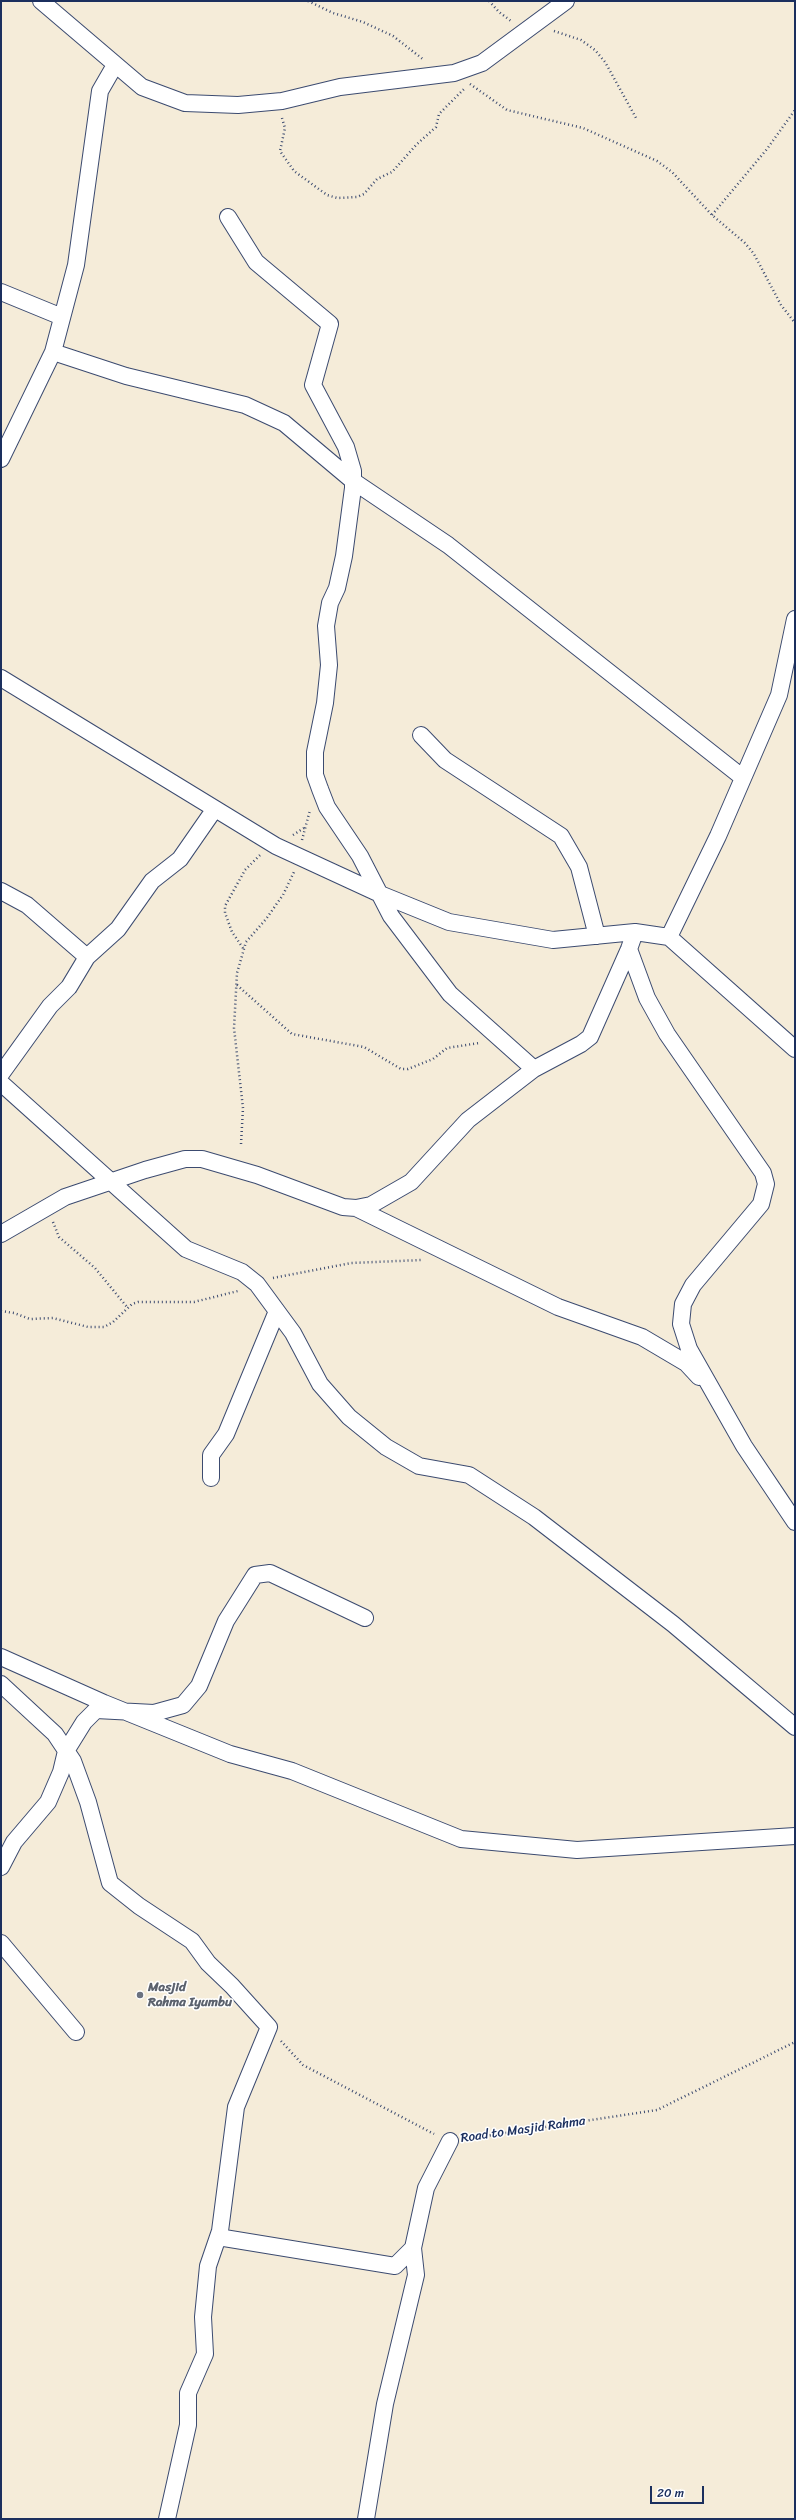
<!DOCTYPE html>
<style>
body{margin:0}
#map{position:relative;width:796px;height:2520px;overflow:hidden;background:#f5ecd9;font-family:Sriracha,sans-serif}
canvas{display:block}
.frame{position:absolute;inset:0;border:2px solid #1b2f5e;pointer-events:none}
.scale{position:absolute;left:650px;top:2486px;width:54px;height:18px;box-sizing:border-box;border:2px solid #1b2f5e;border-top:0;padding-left:5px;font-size:12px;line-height:14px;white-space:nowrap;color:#1b2f5e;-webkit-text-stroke:3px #fff;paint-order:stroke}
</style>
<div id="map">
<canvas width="796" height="2520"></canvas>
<div class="frame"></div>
<div class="scale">20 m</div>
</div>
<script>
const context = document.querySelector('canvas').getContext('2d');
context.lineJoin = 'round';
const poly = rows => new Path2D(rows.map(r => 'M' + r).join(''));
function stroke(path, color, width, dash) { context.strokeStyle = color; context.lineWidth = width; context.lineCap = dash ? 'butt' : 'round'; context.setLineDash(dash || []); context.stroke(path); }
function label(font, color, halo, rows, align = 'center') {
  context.font = font + ' Sriracha,sans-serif'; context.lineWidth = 3; context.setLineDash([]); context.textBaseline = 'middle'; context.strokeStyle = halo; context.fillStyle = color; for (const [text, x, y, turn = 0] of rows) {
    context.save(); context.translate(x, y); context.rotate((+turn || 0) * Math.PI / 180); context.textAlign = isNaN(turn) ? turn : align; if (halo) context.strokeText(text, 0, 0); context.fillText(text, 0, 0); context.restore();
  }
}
const minor = poly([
 [41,1,142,87,185,103,238,105,282,101,340,87,454,73,482,63,566,1],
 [228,217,256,262,330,324,313,385,346,447,353,471,353,488,344,556,337,588,330,603,326,626,329,665,325,703,315,752,315,775,320,789,327,807,360,856,391,916,450,994,534,1069],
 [1,292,62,317],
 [53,352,126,376,245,405,284,423,353,481,448,545,742,777],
 [1,459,53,352,76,265,100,91,115,65],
 [1,678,276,846,380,894,449,922,553,940,635,932],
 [421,735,445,760,561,836,579,867,597,936],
 [1,891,27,905,87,957],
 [669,937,795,1049],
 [629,949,647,998,667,1034,763,1173,766,1184,761,1204,693,1285,683,1304,681,1324,689,1349,706,1379,744,1446,795,1522],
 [1,1074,50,1006,69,987,87,957,118,929,152,881,180,859,214,810],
 [1,1083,186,1249,242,1272,257,1284,293,1333,320,1384,349,1417,386,1447,419,1466,469,1475,534,1517,673,1624,795,1727],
 [356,1208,558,1307,642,1337,686,1363,699,1377],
 [1,1234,65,1197,145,1170,185,1159,202,1159,257,1175,343,1207,356,1208,371,1205,411,1182,468,1120,534,1069,581,1044,590,1037,629,949,635,932,669,937,718,836,779,695,795,619],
 [211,1478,211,1455,226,1434,277,1311],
 [1,1657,104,1703,230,1754,292,1771,461,1839,577,1850,795,1836],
 [1,1684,55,1734,73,1761,88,1802,110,1883,139,1906,192,1941,208,1963,232,1986,269,2027,236,2107,220,2231,208,2266,203,2317,205,2354,188,2393,188,2425,167,2519],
 [1,1867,14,1842,48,1802,61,1772,66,1751,84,1722,96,1710,154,1713,183,1705,199,1686,226,1621,255,1575,270,1573,365,1618],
 [1,1943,76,2032],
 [218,2237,395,2266,413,2248,426,2188,450,2141],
 [366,2519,385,2404,416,2275,413,2248]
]);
stroke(minor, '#3c4b70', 18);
stroke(poly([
 [308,1,333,13,363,22,393,36,424,60],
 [489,1,499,12,511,21],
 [554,31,581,40,595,50,605,62,636,118],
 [470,84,507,110,583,128,657,161,672,172,712,215,745,243,754,254,781,305,795,323],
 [282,118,285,128,280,151,294,171,327,195,337,198,357,197,364,194,377,179,392,172,417,144,436,127,439,114,465,88],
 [712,215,767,149,795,110],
 [293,835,304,828],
 [302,840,310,810],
 [243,948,232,932,225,913,225,906,245,870,260,855],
 [237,985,292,1034,364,1047,401,1069,408,1069,433,1059,447,1048,479,1043],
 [241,1144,243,1108,234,1028,237,973,246,942,266,919,283,895,294,872],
 [53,1222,59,1237,95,1268,127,1307],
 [273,1278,351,1263,422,1260],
 [1,1311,14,1313,30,1319,53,1318,88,1327,104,1327,113,1322,132,1304,138,1302,194,1302,238,1291],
 [281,2041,303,2065,434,2134],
 [466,2139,657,2110,795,2042]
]), '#3c4b70', 2.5, [1, 3]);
stroke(minor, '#fff', 16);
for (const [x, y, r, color] of [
 [140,1995,4,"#6b7280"]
]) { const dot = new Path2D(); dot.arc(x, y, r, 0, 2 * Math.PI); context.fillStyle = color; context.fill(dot); stroke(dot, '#fff', 1.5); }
label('bold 13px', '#5b616d', '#fff', [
 ["Masjid",148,1988],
 ["Rahma Iyumbu",148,2003]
], 'left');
label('13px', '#1b2f5e', '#fff', [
 ["Road to Masjid Rahma",523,2130,-8]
]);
</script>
